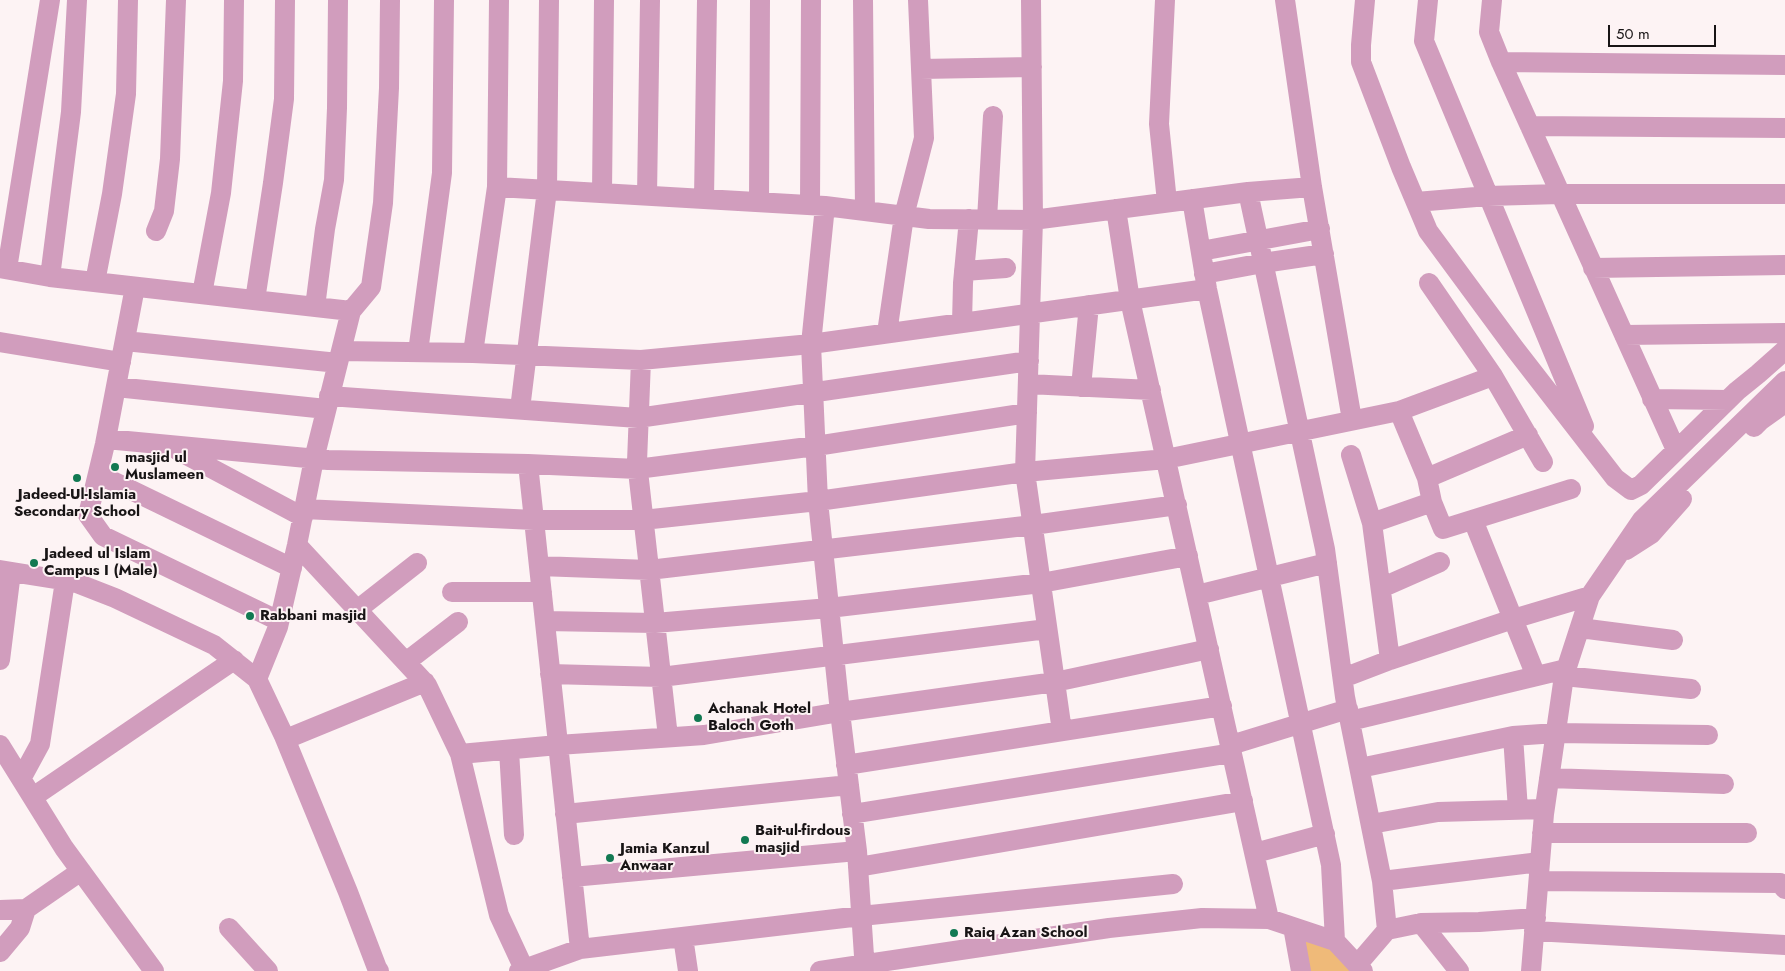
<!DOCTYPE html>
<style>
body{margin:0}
#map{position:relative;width:1785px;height:971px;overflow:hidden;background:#fdf3f4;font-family:Jost,sans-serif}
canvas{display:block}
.scale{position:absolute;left:1608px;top:25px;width:108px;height:22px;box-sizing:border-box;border:2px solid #181415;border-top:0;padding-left:6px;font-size:15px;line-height:18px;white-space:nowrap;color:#181415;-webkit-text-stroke:4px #fdf3f4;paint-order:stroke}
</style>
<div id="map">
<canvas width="1785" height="971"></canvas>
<div class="scale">50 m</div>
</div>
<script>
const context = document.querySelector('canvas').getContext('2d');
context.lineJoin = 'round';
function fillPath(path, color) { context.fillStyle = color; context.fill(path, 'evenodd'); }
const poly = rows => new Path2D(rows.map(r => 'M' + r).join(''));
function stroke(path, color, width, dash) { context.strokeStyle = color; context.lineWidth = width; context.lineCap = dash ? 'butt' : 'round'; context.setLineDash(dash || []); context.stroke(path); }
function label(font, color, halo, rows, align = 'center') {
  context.font = font + ' Jost,sans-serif'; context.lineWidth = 4; context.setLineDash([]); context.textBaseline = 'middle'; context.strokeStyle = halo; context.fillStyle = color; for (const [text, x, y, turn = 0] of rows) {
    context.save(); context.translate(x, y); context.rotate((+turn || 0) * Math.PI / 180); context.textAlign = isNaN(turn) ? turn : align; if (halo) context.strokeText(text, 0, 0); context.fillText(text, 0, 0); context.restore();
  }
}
fillPath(poly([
 [1293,927,1335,942,1362,971,1301,971]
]), '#efba79');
stroke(poly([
 [863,0,865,211],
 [1031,0,1033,220,1025,472,1062,731],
 [1165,0,1159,124,1167,202],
 [1285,0,1312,187,1352,420],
 [1365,0,1361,45,1361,62,1401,167,1428,231,1515,349,1615,478,1631,490,1641,485,1737,391,1758,374,1785,350],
 [1428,0,1424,41,1584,426],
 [1492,0,1489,32,1501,62,1676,450],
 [1501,62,1785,65],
 [921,69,1032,67],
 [1530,126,1785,128],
 [497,187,825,206,929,219,1033,220,1248,192,1312,187],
 [1248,192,1325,549,1345,697,1382,881,1387,930,1357,965],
 [602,193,604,0],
 [647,196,650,0],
 [704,199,707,0],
 [1192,199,1207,289,1331,865,1335,941],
 [759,202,760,0],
 [1416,202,1488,196,1560,194,1785,194],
 [810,205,811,0],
 [825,206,811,344,818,501,840,712,857,851,865,971],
 [1116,209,1130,300,1269,919],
 [987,219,993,116],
 [156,231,164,211,170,159,176,0],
 [1201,251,1320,229],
 [0,268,50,277,351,311],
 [1593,268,1785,265],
 [7,269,50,0],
 [964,271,1006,268],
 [1204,274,1263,263,1324,254],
 [50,277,71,112,77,0],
 [95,282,112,194,126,94,128,0],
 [1429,283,1493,376,1543,462],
 [135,287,105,444,88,515,103,536,279,621],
 [202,294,221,193,233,81,234,0],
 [255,300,273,183,284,99,285,0],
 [315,307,325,229,334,180,337,108,338,0],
 [962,323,963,283,969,219],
 [887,333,904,216,924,138,918,0],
 [1624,335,1785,333],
 [125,341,338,363],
 [0,342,121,362],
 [341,351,473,353,641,360,811,344,1207,289],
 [418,352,442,173,444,0],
 [473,353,497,187,499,0],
 [641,360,637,462,668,737],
 [1028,384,1151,390],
 [116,387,326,409],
 [1081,387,1089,305],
 [329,396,638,418,1029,361],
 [1652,399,1728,400],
 [520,409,547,190,549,0],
 [1399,411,1427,478,1432,502,1443,529,1571,489],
 [1754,427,1761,420,1785,403],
 [106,439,328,460,528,464,637,469,816,446,1027,413],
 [177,450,303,517],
 [1351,455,1372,523,1390,660],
 [528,464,580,949],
 [98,474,292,568],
 [1427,478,1528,435],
 [304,509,534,520,643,520,818,501,1025,472,1166,459,1399,411,1493,376],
 [1473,520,1536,676],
 [1372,523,1432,502],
 [297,545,427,685,460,754,558,745,704,735,840,712,1055,682,1209,649],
 [1626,550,1651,534,1682,499],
 [539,566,649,570,1033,525,1177,505],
 [0,570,74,582,115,598,214,645,257,679,284,736,348,892,377,968,379,971],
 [1381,588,1440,562],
 [452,592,542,592],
 [1197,595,1327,563],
 [357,610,417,563],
 [545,621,655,623,829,608,1041,583,1188,556],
 [1580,628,1673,640],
 [0,660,11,572],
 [406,662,458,622],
 [550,674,661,677,1047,629],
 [1564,676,1691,689],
 [1343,678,1390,660,1513,619,1590,596],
 [257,679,278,627,297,545,314,459,351,311,371,287,383,203,389,88,390,0],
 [1350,721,1566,669],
 [1513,736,1518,810],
 [286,739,425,682],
 [0,745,64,848,154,971],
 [1231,745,1348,709],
 [509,750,514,835],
 [460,754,499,915,524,969],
 [846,765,1222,706],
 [1360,768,1513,736,1556,733,1708,735],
 [1549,778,1724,784],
 [21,779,40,744,65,581],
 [33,797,234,660],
 [565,814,849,785],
 [852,814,1232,753],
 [1371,824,1438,812,1544,809],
 [1542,833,1747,833],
 [1255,853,1325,834],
 [858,867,1243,801],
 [572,877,857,851],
 [1382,881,1540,862],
 [1539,881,1780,883,1785,889],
 [0,910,26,909,81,871],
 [1421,923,1459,971],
 [1293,927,1301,971],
 [229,928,268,971],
 [1387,930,1421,923,1479,922,1536,918],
 [1534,931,1785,945],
 [683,937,688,971],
 [0,952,20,928,26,909],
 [519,971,580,949,861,916,1173,884],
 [820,971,1109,928,1202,918,1269,919,1335,941,1363,971],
 [1531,971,1544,814,1564,676,1590,596,1642,520,1785,381]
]), '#d19dbd', 20);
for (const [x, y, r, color] of [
 [115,467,5,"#127952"],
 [77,478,5,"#127952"],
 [34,563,5,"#127952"],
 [250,616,5,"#127952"],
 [698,718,5,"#127952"],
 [745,840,5,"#127952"],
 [610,858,5,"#127952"],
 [954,933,5,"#127952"]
]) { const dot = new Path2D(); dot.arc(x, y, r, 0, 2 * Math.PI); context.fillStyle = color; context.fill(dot); stroke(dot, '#fdf3f4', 2); }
label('bold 15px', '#181415', '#fdf3f4', [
 ["masjid ul",125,458],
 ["Muslameen",125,475],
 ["Jadeed-Ul-Islamia",77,495,"center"],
 ["Secondary School",77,512,"center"],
 ["Jadeed ul Islam",44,554],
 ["Campus I (Male)",44,571],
 ["Rabbani masjid",260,616],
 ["Achanak Hotel",708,709],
 ["Baloch Goth",708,726],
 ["Bait-ul-firdous",755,831],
 ["masjid",755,848],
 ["Jamia Kanzul",620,849],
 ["Anwaar",620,866],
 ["Raiq Azan School",964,933]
], 'left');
</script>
